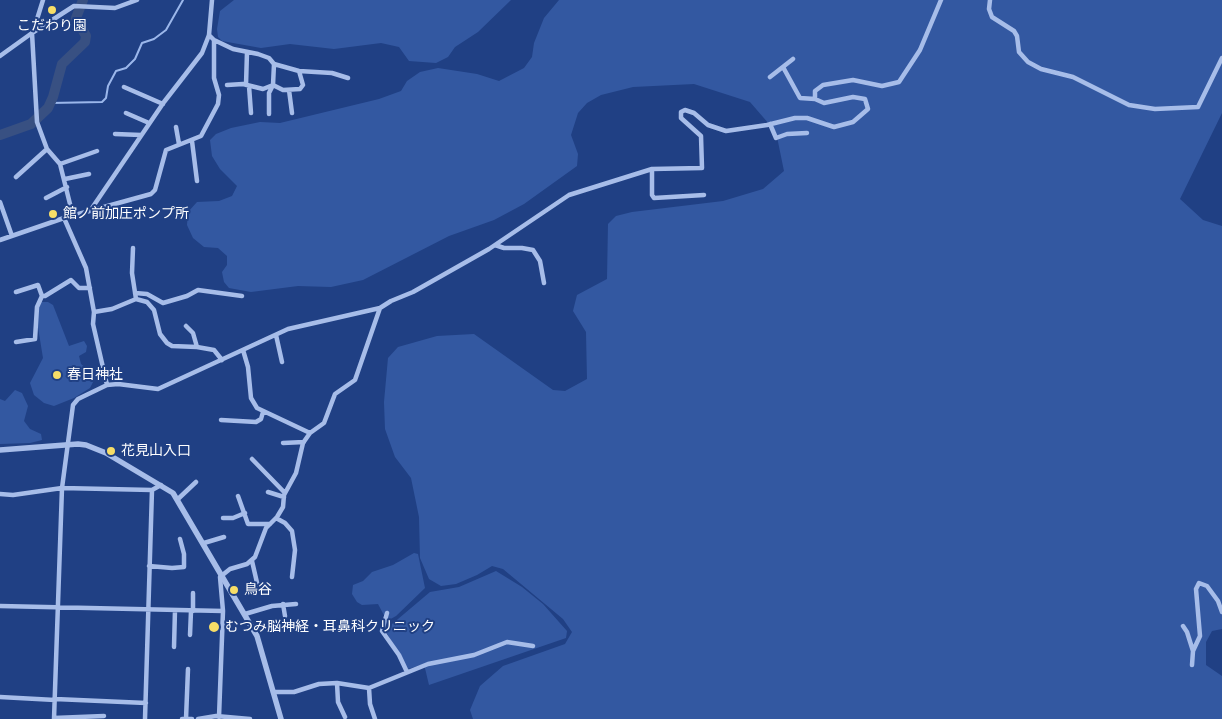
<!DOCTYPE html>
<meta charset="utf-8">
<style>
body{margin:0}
canvas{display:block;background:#204084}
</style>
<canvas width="1222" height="719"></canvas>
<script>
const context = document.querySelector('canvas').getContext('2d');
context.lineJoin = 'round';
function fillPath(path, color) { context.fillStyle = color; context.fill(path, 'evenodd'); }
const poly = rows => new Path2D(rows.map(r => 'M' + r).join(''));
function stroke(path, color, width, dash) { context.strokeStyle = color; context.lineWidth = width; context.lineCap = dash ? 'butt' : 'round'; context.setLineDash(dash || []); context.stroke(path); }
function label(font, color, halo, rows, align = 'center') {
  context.font = font + ' "Golos Text","Noto Sans JP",sans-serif'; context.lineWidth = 4; context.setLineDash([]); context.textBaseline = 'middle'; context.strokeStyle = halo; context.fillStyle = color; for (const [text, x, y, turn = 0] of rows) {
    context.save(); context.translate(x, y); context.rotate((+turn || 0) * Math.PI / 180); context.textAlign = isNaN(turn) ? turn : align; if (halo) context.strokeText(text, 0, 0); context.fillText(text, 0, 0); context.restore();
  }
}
fillPath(poly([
 [234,0,511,0,478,32,455,47,448,57,436,63,409,61,399,47,381,43,334,49,290,44,261,48,222,41,218,37,217,29,220,11],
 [559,0,1222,0,1222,113,1180,199,1203,220,1222,226,1222,629,1212,631,1206,642,1206,665,1222,676,1222,719,473,719,470,710,480,686,503,666,565,644,572,632,563,619,503,569,492,566,477,575,456,584,441,586,429,579,420,558,419,517,411,478,395,457,385,429,384,402,388,358,398,347,437,336,474,334,553,390,565,391,587,379,586,332,573,311,577,295,607,279,608,224,616,216,632,212,723,201,763,189,784,171,776,132,750,102,694,84,633,87,601,95,587,103,578,113,571,135,578,154,577,166,524,204,494,220,449,236,363,280,331,287,298,286,251,292,229,288,224,282,222,272,227,265,227,256,218,248,204,247,193,238,187,225,188,212,197,202,219,201,232,196,237,186,220,169,212,156,210,140,216,134,231,128,260,122,280,123,379,99,401,91,407,81,420,72,438,68,477,74,499,81,524,68,532,57,534,43,544,18],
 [41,302,48,302,53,305,69,346,84,341,87,346,86,352,79,356,81,364,96,376,90,388,74,398,54,406,44,403,34,395,30,383,43,358,36,315],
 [15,390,22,393,28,406,24,421,30,429,41,434,42,440,30,443,0,444,0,399,5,401],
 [414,553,418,554,425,588,396,616,387,621,378,604,362,605,357,602,352,594,353,585,363,581,372,572,393,565],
 [496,571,522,587,543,604,567,631,566,638,429,685,424,664,408,669,385,630,430,592,459,587]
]), '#3358a1');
stroke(poly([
 [50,103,102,102,106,98,108,86,116,71,126,68,135,59,142,43,154,39,166,30,183,0]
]), '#9bb7eb', 2);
stroke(poly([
 [0,135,31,124,48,108,53,97,62,64,85,42,86,36,76,18,83,0]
]), '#385082', 10);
stroke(poly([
 [990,0,989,9,992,17,1014,31,1017,36,1019,52,1028,62,1041,69,1073,77,1129,105,1155,109,1198,107,1222,58],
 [33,32,43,0],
 [32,33,74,6,115,8,137,0],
 [214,40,233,49,258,54,269,58,274,64,299,71,332,73,348,78],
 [0,56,32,33,37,122,47,149,16,177],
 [274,64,273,85,283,90,300,89,303,85,299,71],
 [783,67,800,98,815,99],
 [770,77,793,59],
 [227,85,243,84,263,89,273,85],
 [246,85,247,52],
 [249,86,251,113],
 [124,87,163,104],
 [289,90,292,113],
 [126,113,149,123],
 [269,114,269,93,273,85],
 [770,124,776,138,787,134,807,133],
 [176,127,179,144],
 [115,134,141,135],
 [192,141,197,181],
 [47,149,60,164,73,216],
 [60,164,97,151],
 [652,169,652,195,654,198,704,195],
 [65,179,89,174],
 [46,198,67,187],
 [0,202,12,236],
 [90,211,164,102,202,53,209,35,212,0],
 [64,218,86,268,94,312,93,324,107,385],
 [0,240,64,218,151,194,155,190,166,150,201,136,218,104,219,95,214,78,214,40,209,35],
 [495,245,504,248,522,248,533,250,540,261,544,283],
 [16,292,38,285,42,296,45,296,71,280,79,288,90,288],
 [135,293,147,294,163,303,187,296,198,290,242,296],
 [136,299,147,302,154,310,160,334,167,343,172,346,197,347],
 [94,312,112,309,136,299,132,273,133,248],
 [186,326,193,333,197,347,214,350,222,360],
 [276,335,282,362],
 [16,342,35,339,37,307,42,296],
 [243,350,248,367,251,398,257,408,310,433],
 [221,420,256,422,261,419,263,412],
 [283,443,304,442],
 [252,459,285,493],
 [268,492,284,497],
 [0,494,13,495,62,488,152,490,161,485],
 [238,496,248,524,270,524],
 [178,499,196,482],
 [223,518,233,518,245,513],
 [276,518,285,523,292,531,295,550,292,577],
 [204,543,224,537],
 [252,561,258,587],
 [149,566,172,568,184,567,184,554,180,539],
 [283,604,285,616],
 [0,606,223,611],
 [193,611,193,593],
 [387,613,382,631,399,655,407,672],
 [245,614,272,606,296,604],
 [1183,626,1187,632,1193,651],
 [190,635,191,611],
 [174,647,175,610],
 [1192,665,1193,651,1200,636,1196,589,1199,583,1207,586,1218,601,1222,612],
 [337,683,338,702,345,717],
 [273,692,294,692,319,684,337,683,369,688],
 [0,697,55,700],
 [55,699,146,703],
 [219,717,223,611,220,577,230,569,247,564,255,557,266,528,277,517,283,507,284,495,296,473,303,443,310,433,324,423,335,394,355,380,380,308,391,301,413,292,489,249,569,195,652,169,702,168,701,136,681,118,681,112,685,110,694,113,708,125,726,131,767,125,795,118,807,118,834,127,853,122,868,109,865,99,853,97,824,103,815,99,815,91,823,85,853,80,882,86,899,82,920,50,941,0],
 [54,718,104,716],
 [54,719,62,488,73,405,78,399,107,385,118,384,158,389,288,329,380,308],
 [145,719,152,490],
 [182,719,192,719],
 [186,719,188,669],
 [198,719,216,716,250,719],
 [375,719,370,704,369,688,428,664,474,655,507,642,533,646]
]), '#a7bde9', 4.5);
stroke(poly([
 [0,450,78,444,86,445,106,453,173,493,257,636,281,719]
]), '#a7bde9', 5.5);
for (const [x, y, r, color] of [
 [52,10,5,"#f7de67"],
 [53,214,5,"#f7de67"],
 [57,375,5,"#f7de67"],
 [111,451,5,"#f7de67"],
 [234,590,5,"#f7de67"],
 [214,627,6,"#f7de67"]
]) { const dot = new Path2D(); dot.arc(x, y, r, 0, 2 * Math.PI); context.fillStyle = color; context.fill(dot); stroke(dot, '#204084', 2); }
label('14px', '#fff', '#204084', [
 ["こだわり園",52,26,"center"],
 ["館ノ前加圧ポンプ所",63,214],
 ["春日神社",67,375],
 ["花見山入口",121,451],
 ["鳥谷",244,590],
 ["むつみ脳神経・耳鼻科クリニック",225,627]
], 'left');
</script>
